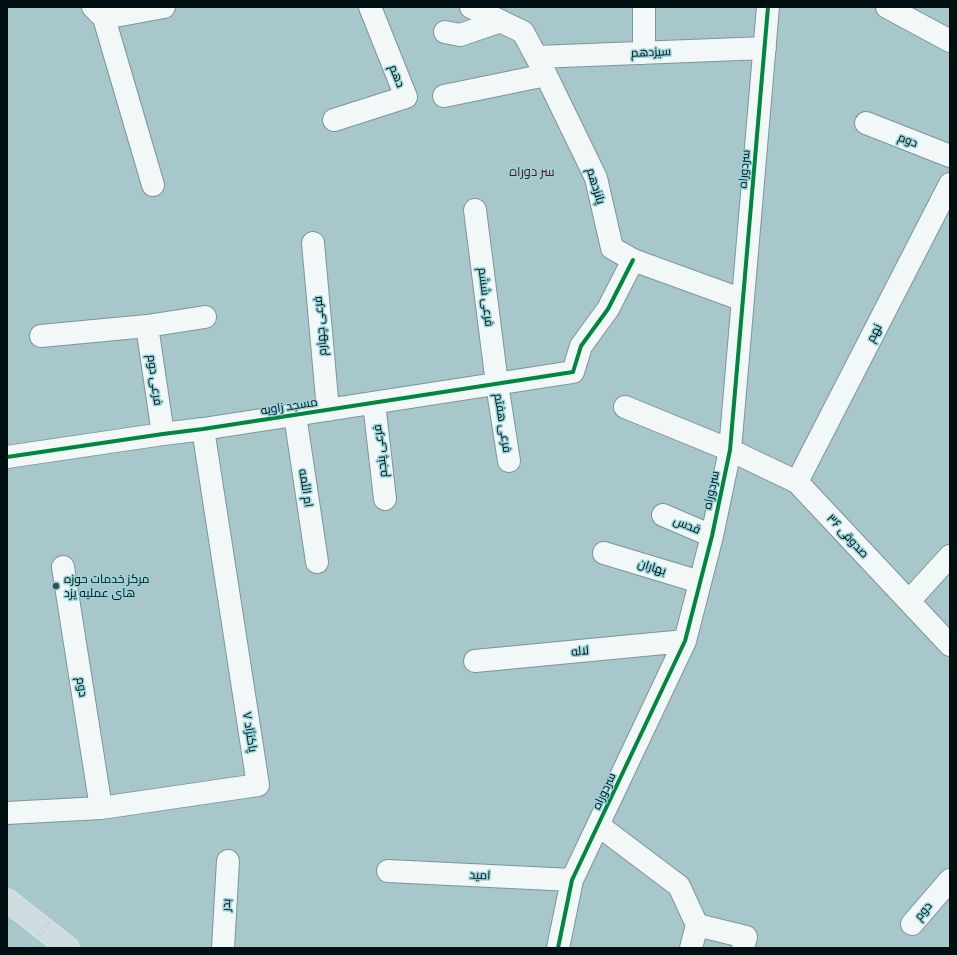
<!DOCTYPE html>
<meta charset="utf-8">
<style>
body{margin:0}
#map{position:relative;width:957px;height:955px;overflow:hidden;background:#a7c7cb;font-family:Ubuntu,sans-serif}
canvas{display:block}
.frame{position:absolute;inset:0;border:8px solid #000f12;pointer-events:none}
</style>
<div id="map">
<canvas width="957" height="955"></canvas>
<div class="frame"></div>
</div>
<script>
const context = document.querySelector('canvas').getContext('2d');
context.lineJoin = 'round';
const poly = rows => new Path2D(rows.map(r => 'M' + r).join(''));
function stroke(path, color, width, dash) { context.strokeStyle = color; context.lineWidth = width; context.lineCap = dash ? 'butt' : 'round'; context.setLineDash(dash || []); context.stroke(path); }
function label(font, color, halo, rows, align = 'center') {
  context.font = font + ' Ubuntu,Cairo,sans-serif'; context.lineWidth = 3; context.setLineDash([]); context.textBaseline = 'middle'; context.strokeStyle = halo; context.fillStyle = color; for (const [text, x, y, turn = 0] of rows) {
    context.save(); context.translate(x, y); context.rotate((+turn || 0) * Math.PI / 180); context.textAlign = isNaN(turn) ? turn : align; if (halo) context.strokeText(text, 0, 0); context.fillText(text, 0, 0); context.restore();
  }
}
const minor = poly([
 [93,7,104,18,153,185],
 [471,7,523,32,546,75,596,178,612,248,633,260,743,300],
 [887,7,950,41],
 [104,18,164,7],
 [445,32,460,35,501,21],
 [644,53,644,7],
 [537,57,765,48],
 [444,96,546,75],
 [334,120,406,97,370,7],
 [866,123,950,156],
 [475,210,497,384,509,461],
 [313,243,328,410],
 [147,326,163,434],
 [41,336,147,326,205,317],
 [374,403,385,499],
 [625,407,730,450,797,482,950,645],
 [295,415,317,562],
 [7,457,163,434,203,429,573,372,581,346,608,309,633,260],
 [797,482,950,184],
 [663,515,712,536],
 [604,553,700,582],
 [63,567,101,808],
 [909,601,950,556],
 [475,661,685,641],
 [7,813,101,808,258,785,203,429],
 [598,825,679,886,697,925,691,948],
 [388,871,572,880],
 [912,924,950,880],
 [697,925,746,937,743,948],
 [223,948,228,861],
 [558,948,572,880,685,641,712,536,730,450,768,7]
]);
const major = poly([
 [7,900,68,948]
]);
stroke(minor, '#7c9698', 24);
stroke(major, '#d7e6e8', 24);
stroke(minor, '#f2f7f7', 22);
stroke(major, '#cfdcde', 22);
stroke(poly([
 [30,948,55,915]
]), '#c3cdce', 2.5, [2, 3]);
stroke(poly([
 [7,457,163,434,203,429,573,372,581,346,608,309,633,260],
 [558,948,572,880,685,641,712,536,730,450,768,7]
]), '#00873e', 4);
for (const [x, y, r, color] of [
 [56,586,4,"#3a4f53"]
]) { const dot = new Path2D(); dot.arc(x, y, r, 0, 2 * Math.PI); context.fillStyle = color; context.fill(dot); stroke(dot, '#98d3da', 1.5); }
label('12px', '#000f12', '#98d3da', [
 ["سیزدهم",651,52,-2],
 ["دهم",397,76,68],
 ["دوم",908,140,21],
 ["سردوراه",744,169,-85],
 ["پانزدهم",596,186,73],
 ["فرعی ششم",486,297,83],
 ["فرعی چهارم",320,326,-95],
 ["نهم",874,333,-63],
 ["فرعی دوم",155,380,82],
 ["مسجد زاویه",289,406,-9],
 ["فرعی هفتم",503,423,81],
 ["فرعی پنجم",380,451,-97],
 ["ام الئمه",306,488,81],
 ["سردوراه",711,490,-78],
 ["قدس",687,525,23],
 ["صدوقی ۳۶",848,536,47],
 ["بهاران",652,567,17],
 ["لاله",580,651,-5],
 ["دوم",82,687,81],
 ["پاکنژاد ۷",250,732,81],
 ["سردوراه",604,791,-65],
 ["امید",480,875,3],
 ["بدر",226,905,-87],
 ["دوم",923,911,-50]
]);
label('12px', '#000f12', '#98d3da', [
 ["مرکز خدمات حوزه",64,579],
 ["های عملیه یزد",64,593]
], 'left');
label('13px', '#561111', '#98d3da', [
 ["سر دوراه",532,172]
]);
</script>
